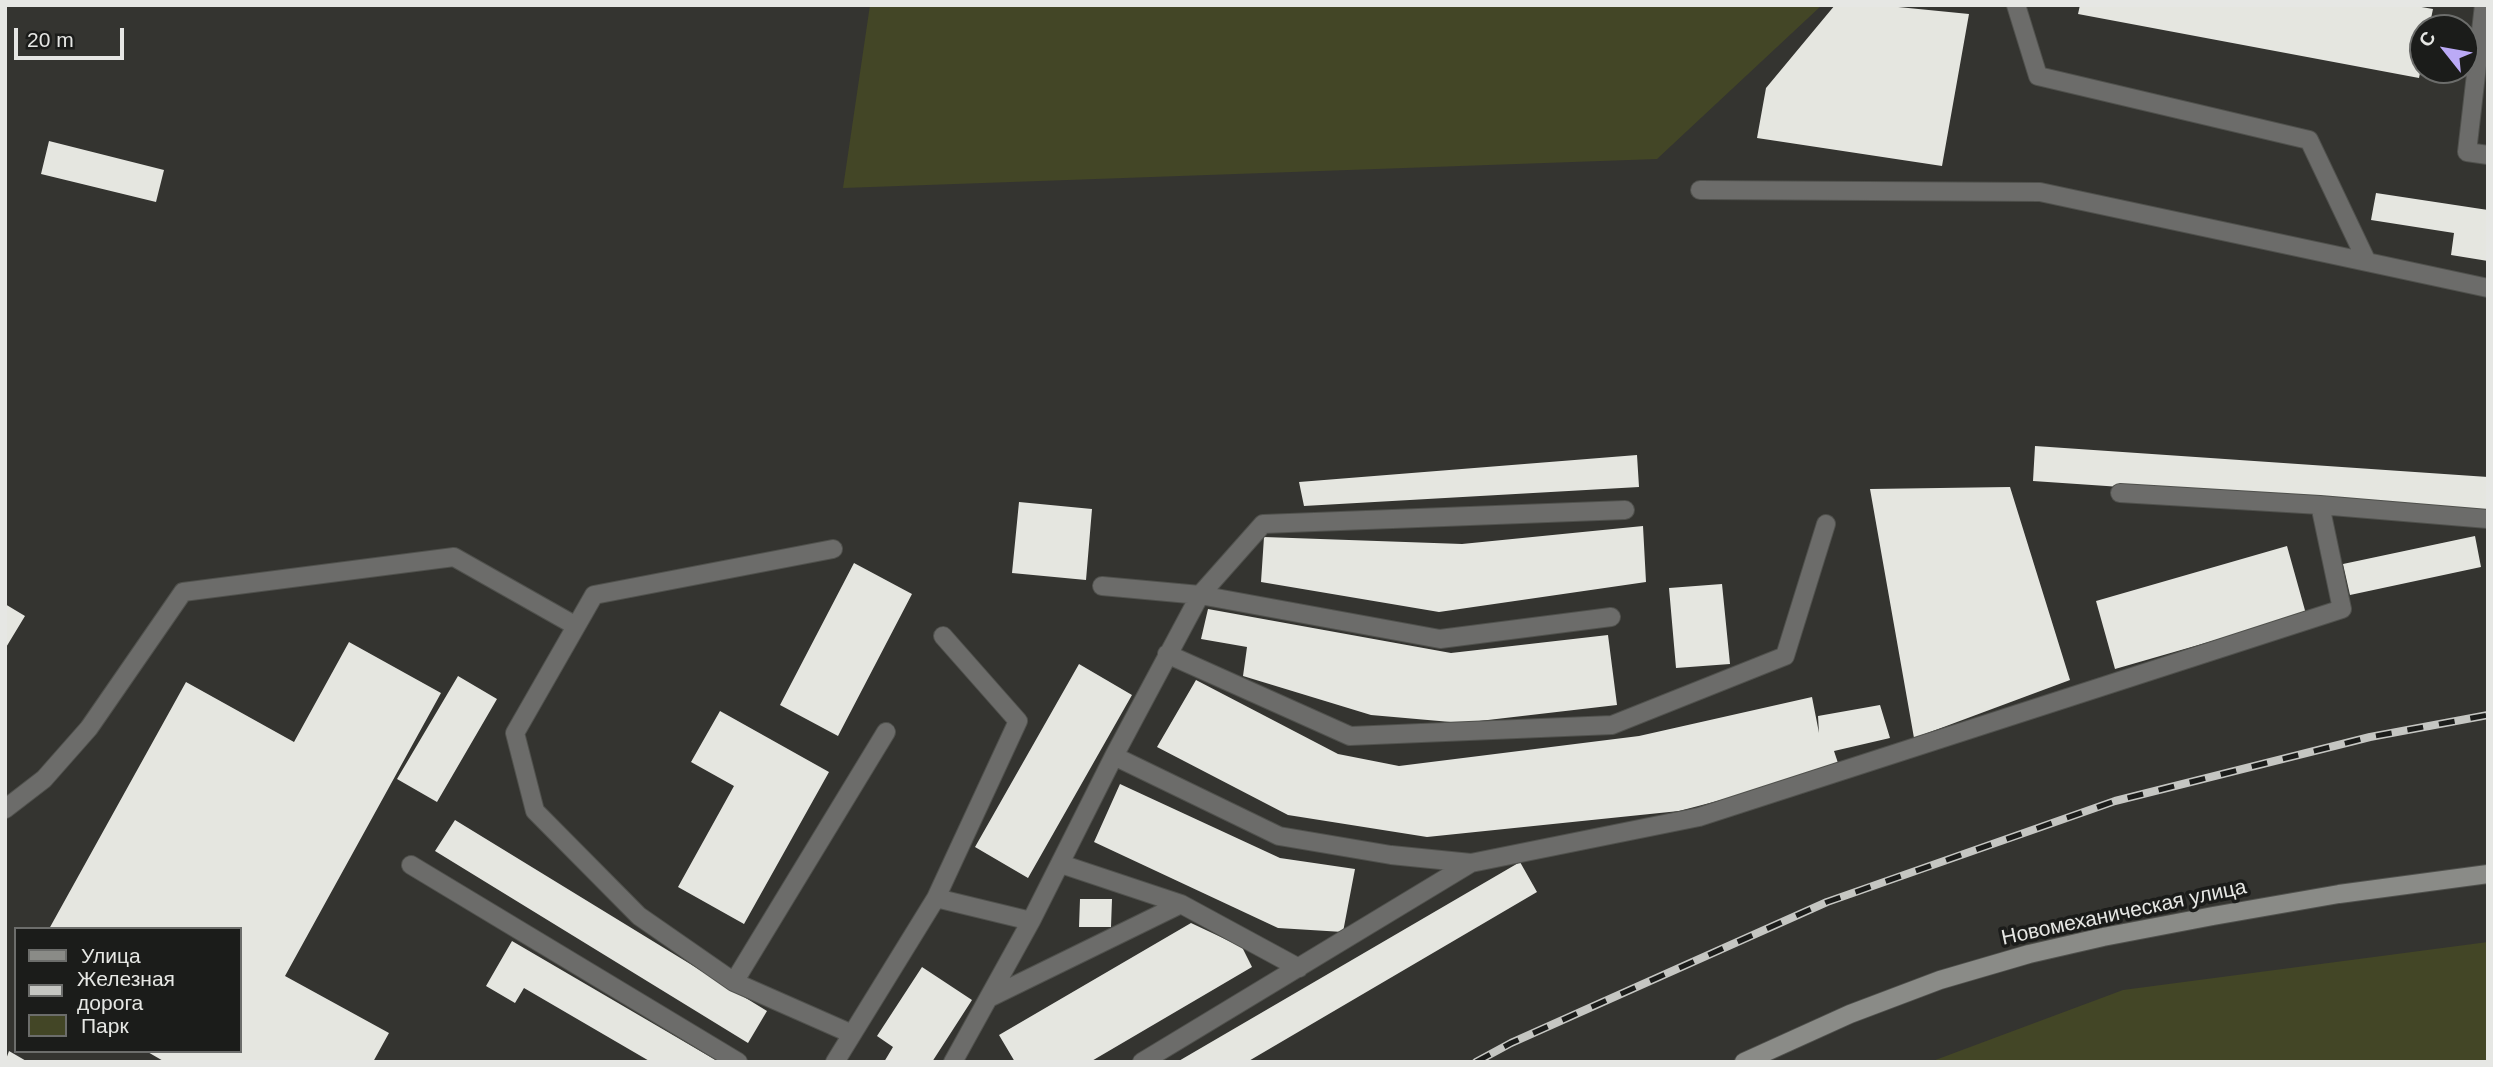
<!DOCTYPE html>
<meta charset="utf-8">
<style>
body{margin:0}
#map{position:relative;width:2493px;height:1067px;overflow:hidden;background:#343430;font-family:Arial,sans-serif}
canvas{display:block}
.frame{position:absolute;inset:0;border:7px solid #e6e7e4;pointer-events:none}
.legend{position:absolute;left:14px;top:927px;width:228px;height:126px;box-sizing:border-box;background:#1b1c1a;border:2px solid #6c6d6b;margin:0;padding:9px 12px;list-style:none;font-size:21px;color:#e6e7e4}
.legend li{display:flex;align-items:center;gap:14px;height:35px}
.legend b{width:35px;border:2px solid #6c6d6b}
.north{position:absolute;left:2409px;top:14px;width:70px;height:70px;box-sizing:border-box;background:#1b1c1a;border:2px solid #6c6d6b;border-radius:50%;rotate:301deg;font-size:19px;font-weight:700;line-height:28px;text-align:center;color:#e6e7e4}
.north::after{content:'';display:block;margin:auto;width:24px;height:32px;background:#bbaaf6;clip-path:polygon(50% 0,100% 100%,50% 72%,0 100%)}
.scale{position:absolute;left:14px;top:28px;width:110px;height:32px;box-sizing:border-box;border:4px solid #e6e7e4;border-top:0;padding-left:9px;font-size:21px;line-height:24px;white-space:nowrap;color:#e6e7e4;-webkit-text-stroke:5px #1b1c1a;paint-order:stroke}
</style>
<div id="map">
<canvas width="2493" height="1067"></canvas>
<div class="frame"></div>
<ul class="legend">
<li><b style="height:9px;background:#8a8b87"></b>Улица</li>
<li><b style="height:9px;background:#c5c6c2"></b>Железная дорога</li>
<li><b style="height:19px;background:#434626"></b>Парк</li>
</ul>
<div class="north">С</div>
<div class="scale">20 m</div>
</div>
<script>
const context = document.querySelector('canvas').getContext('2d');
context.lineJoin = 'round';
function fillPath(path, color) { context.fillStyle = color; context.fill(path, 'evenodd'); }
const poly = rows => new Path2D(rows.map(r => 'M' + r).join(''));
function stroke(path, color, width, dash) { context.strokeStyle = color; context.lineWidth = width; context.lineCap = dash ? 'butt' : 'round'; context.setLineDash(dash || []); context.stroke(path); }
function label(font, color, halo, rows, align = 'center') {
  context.font = font + ' Arial,sans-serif'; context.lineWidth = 7; context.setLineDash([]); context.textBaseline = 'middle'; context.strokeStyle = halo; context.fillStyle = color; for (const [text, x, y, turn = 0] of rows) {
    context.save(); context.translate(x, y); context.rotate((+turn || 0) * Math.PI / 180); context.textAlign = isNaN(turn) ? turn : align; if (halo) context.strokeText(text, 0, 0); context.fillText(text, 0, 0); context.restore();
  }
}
fillPath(poly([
 [870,5,1822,5,1657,159,843,188],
 [2488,942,2488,1062,1930,1062,2123,990]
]), '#434626');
fillPath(poly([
 [1835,5,1878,5,1969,14,1942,166,1757,138,1766,88],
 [2080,5,2410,5,2433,9,2429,28,2423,28,2423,58,2419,78,2078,14],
 [49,141,164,170,156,202,41,174],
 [2376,193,2488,210,2488,261,2451,255,2454,233,2371,220],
 [2035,446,2488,477,2488,512,2033,481],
 [1637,455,1639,487,1304,506,1299,482],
 [2010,487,2070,680,1914,738,1870,489],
 [1019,502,1092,509,1086,580,1012,573],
 [1643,526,1646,582,1439,612,1261,582,1264,537,1462,544],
 [2475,536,2481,567,2350,595,2343,564],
 [2287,546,2306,614,2115,669,2096,601],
 [854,563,912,594,838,736,780,705],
 [1722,584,1730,664,1676,668,1669,588],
 [5,604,25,616,5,649],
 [1208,609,1451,653,1608,635,1617,705,1462,723,1371,715,1243,676,1247,647,1201,639],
 [349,642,441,693,285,976,389,1033,373,1062,165,1062,146,1051,240,1051,240,929,49,929,186,682,294,742],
 [1079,664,1132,695,1028,878,975,847],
 [458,676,497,699,437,802,397,779],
 [1196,680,1338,754,1399,766,1639,736,1812,697,1819,733,1818,716,1880,705,1890,738,1834,751,1840,769,1679,811,1427,837,1288,815,1157,747],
 [720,711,829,772,744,924,678,887,734,786,691,762],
 [1120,784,1280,858,1355,869,1343,932,1278,928,1094,842],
 [455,820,767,1011,748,1043,435,851],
 [1520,862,1537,892,1247,1062,1177,1062],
 [1080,899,1112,899,1111,927,1079,927],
 [1191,923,1242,947,1252,967,1090,1062,1015,1062,999,1035],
 [512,941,719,1062,651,1062,524,988,515,1003,486,986],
 [922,967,972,1000,932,1062,884,1062,893,1047,877,1036],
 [9,1051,28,1062,5,1062]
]), '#e5e6e0');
const lane = poly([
 [2016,5,2038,76,2309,140,2367,262,2488,288],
 [2484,5,2467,152,2488,155],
 [1700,190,2040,192,2367,262],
 [2120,493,2320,505,2488,519],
 [833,549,594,595,515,733,535,811,639,916,734,982,852,1034],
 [1102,586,1200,595,1440,639,1611,617],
 [1167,654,1350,736,1612,725,1785,656,1826,524],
 [1114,756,1279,836,1391,855,1471,863,1699,817,2342,609,2320,505],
 [5,809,44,779,89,728,183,592,454,557,576,626],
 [1061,864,1181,904,1299,968],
 [411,865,738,1062],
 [936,898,1031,921],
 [734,982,886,732],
 [989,998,1181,904],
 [835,1062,936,898,1018,721,943,636],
 [953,1062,1031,921,1114,756,1200,595,1263,524,1625,510],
 [1142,1062,1471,863]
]);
const secondary = poly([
 [1744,1062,1850,1014,1940,980,2029,954,2103,937,2213,916,2339,894,2488,874]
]);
stroke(lane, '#50514d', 20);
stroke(secondary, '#50514d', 20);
stroke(lane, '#6c6c6a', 18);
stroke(secondary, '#8a8b87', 18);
const rail = poly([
 [1476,1062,1511,1043,1827,902,2115,801,2370,737,2488,715]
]);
stroke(rail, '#c5c6c2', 8);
stroke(rail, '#1b1c1a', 5, [16]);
label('21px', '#e6e7e4', '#1b1c1a', [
 ["Новомеханическая улица",2124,913,-12]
]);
</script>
